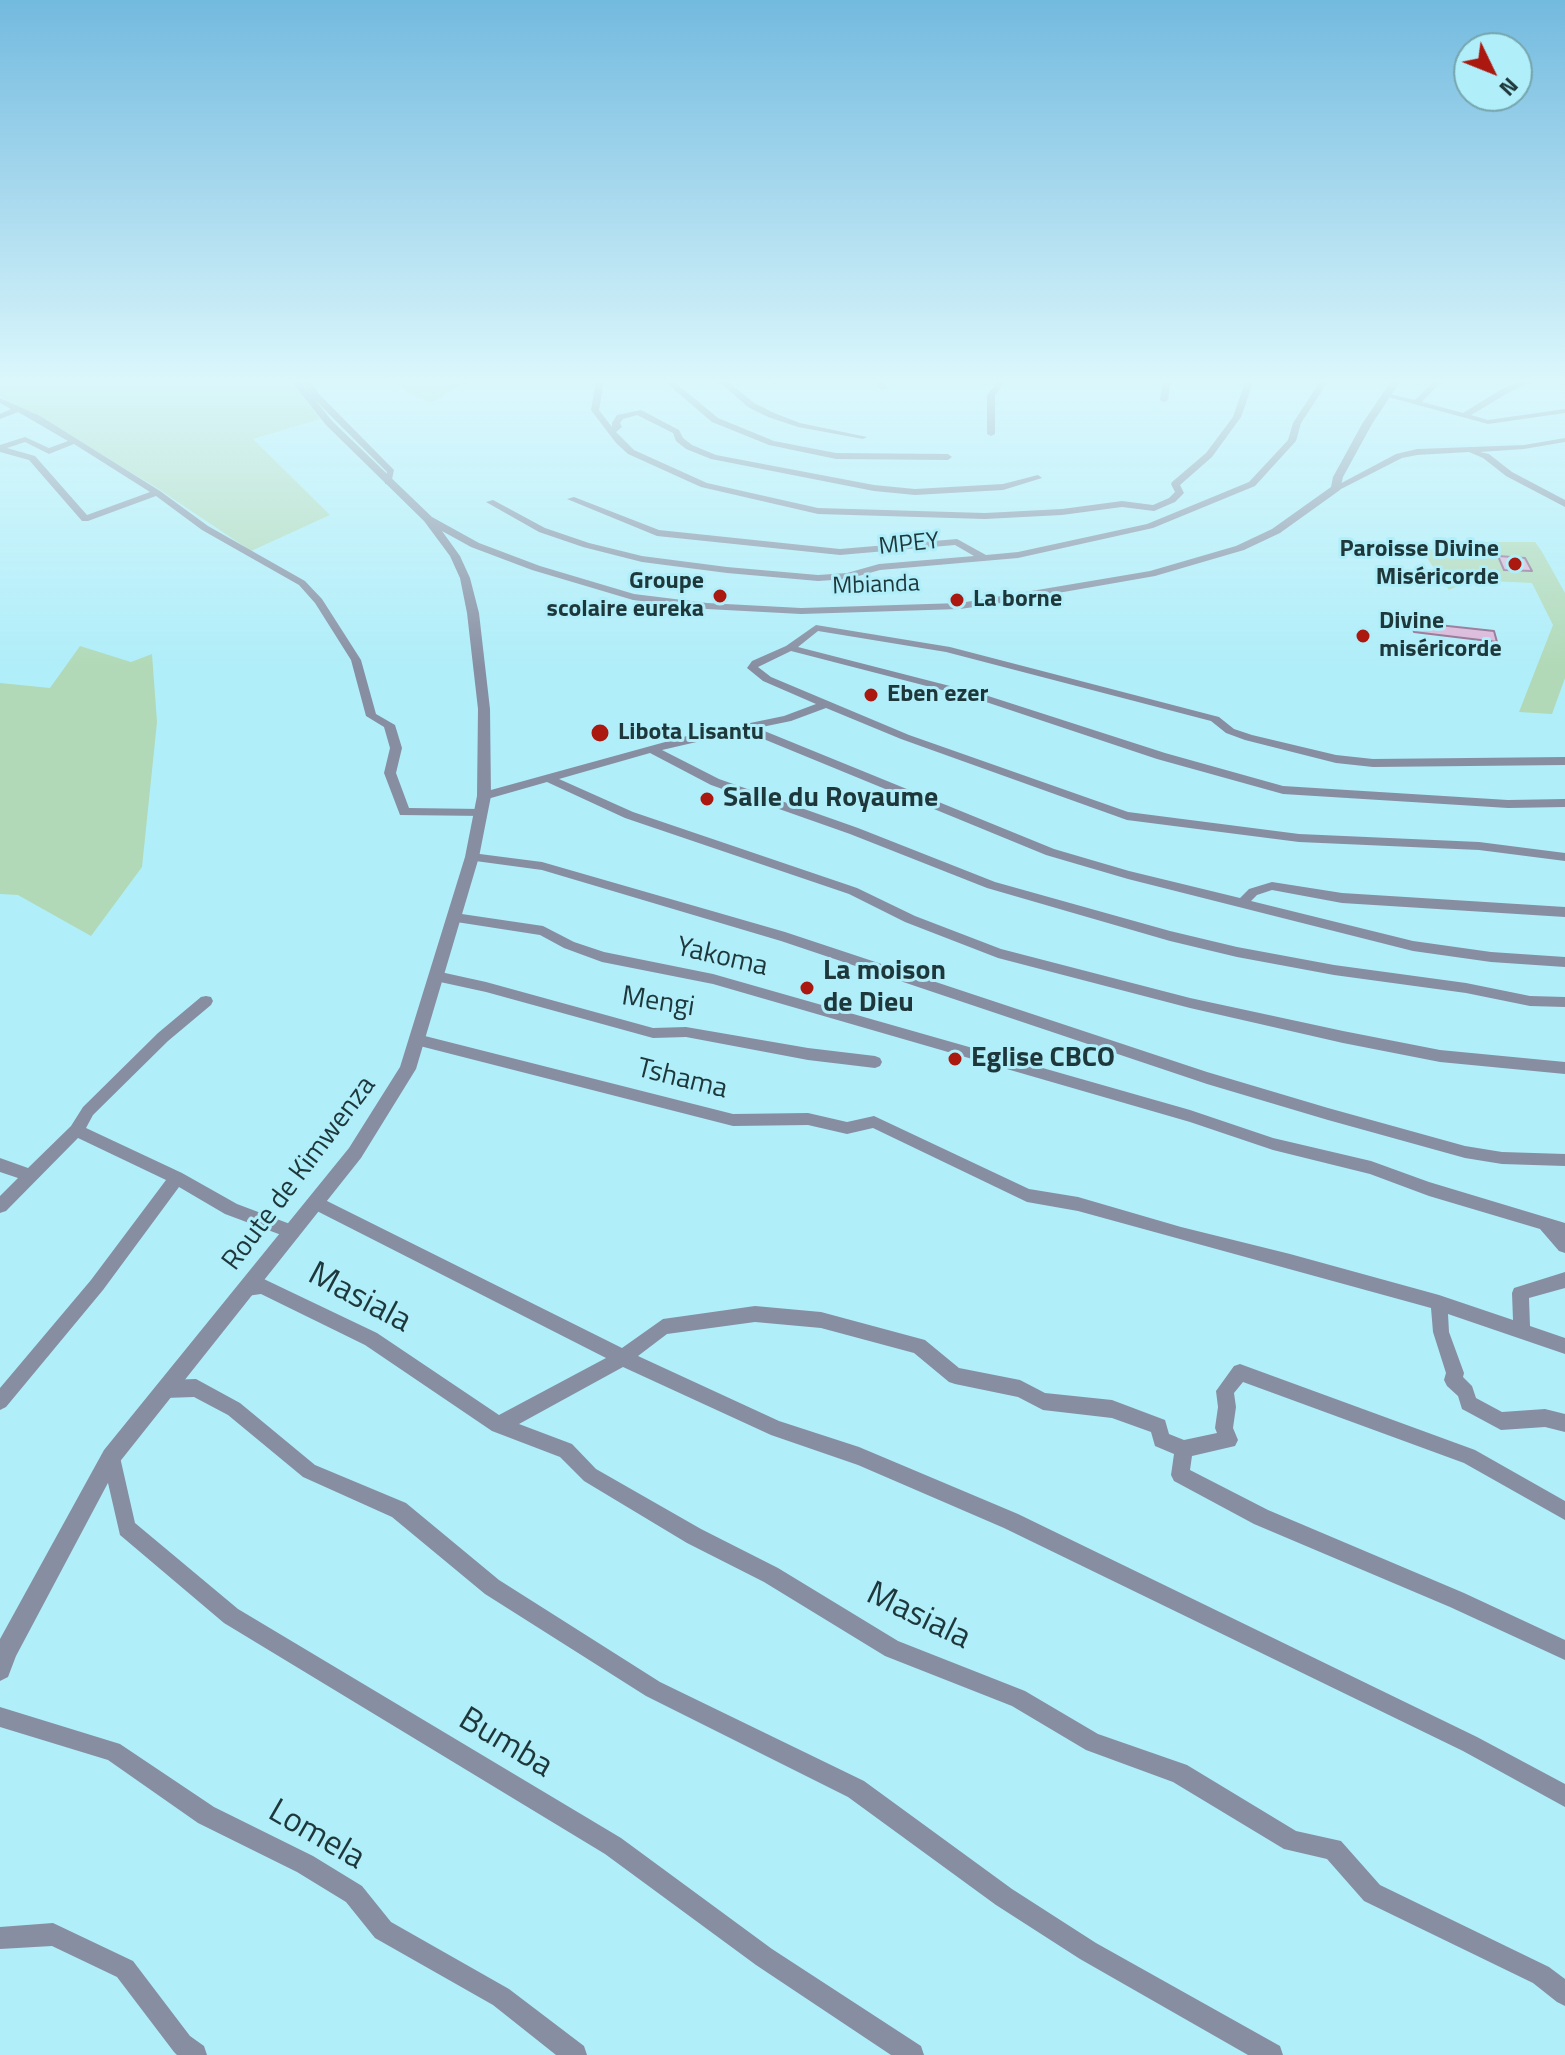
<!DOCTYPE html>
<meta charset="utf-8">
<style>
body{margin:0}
#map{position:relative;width:1565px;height:2055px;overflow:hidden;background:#b0eef9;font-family:"Titillium Web",sans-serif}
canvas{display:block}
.north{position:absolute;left:1453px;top:32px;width:80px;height:80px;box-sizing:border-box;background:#b0eef9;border:2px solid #76a5ad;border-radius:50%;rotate:133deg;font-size:22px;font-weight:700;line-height:32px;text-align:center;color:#1e373b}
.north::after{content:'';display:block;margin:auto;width:28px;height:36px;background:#aa1810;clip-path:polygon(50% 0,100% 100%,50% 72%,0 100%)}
</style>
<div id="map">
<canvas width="1565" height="2055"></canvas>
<div class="north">N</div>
</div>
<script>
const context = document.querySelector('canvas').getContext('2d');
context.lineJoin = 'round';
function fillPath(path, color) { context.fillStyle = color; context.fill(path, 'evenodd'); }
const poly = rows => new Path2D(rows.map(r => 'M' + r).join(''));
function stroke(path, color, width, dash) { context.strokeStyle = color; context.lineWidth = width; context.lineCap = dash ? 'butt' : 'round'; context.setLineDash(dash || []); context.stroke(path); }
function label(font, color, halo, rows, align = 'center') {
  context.font = font + ' "Titillium Web",sans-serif'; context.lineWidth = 6; context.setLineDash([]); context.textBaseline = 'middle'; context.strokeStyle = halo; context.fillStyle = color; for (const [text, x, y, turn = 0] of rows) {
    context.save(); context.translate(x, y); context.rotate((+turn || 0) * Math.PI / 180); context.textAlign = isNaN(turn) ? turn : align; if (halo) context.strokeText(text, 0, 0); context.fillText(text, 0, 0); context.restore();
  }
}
fillPath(poly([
 [0,380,289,380,320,419,253,439,330,515,251,551,154,486,0,396],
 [385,380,468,380,431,403],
 [1451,542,1535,542,1541,550,1565,593,1565,678,1552,714,1519,712,1553,625,1532,583,1472,580,1449,590,1427,558,1430,550],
 [80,646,131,662,152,654,157,722,142,867,91,936,18,895,0,894,0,683,50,688]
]), '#b1d9b7');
const building = poly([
 [1498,556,1525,558,1532,571,1504,570,1498,556],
 [1411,622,1494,631,1497,642,1414,632,1411,622]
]);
fillPath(building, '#ddb6d9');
stroke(building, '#926e8f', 2);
fillPath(poly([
 [301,380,309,380,319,394,394,470,391,484,385,484,387,472,313,398,301,380],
 [596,380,604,380,599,410,612,427,612,423,617,415,641,410,679,430,683,438,692,445,716,455,874,485,915,489,1003,484,1038,475,1042,478,1003,490,915,495,874,491,711,459,686,449,676,441,673,433,637,415,623,419,620,423,622,427,616,432,634,450,707,483,818,508,985,513,1062,509,1122,501,1153,505,1169,498,1175,492,1171,484,1172,482,1206,453,1233,417,1246,380,1254,380,1241,417,1212,457,1180,485,1184,493,1175,502,1154,511,1122,507,1062,515,985,519,818,514,701,487,628,454,616,443,591,410,596,380],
 [663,380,672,380,718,418,774,441,836,453,948,454,952,457,948,460,836,459,769,445,712,422,663,380],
 [717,380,726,380,754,403,774,413,800,423,867,437,863,439,798,427,768,417,748,407,717,380],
 [772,380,780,380,781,381,777,383,772,380],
 [874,380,882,380,888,388,881,390,874,380],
 [999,380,1007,380,995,395,995,434,991,436,987,434,987,395,999,380],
 [1163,380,1171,380,1168,400,1164,402,1160,400,1163,380],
 [1321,380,1329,380,1301,423,1296,441,1255,486,1153,528,1018,558,880,570,848,579,818,581,727,573,642,562,583,547,539,532,486,502,493,500,545,528,589,543,642,556,727,567,818,575,847,573,879,564,974,556,955,545,840,555,657,536,567,499,574,497,659,530,840,549,957,539,986,555,1018,552,1147,524,1249,482,1288,440,1293,423,1321,380],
 [1435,380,1443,380,1422,402,1463,413,1507,386,1526,380,1538,380,1513,390,1471,415,1488,420,1565,409,1565,413,1488,424,1381,395,1385,393,1415,400,1435,380],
 [0,398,40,416,160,491,208,526,305,581,322,599,361,660,376,714,395,725,402,748,396,773,409,808,481,809,487,813,485,816,400,815,384,773,390,748,384,727,366,716,351,660,315,603,299,585,202,530,156,496,88,521,82,521,29,460,0,452,0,445,25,437,49,448,68,441,18,412,0,419,0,414,11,409,0,403,0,398],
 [25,442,49,454,74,444,150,492,87,515,35,456,7,448,25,442],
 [1565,438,1565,442,1524,449,1480,452,1489,454,1512,472,1565,500,1565,507,1506,476,1483,458,1469,452,1417,455,1402,458,1339,490,1332,488,1396,454,1417,449,1524,445,1565,438],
 [816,625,950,647,1219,717,1234,729,1252,735,1336,755,1373,759,1565,757,1565,765,1373,767,1336,763,1245,740,1226,733,1211,721,946,652,818,631,798,647,985,695,1165,753,1283,786,1508,800,1565,799,1565,807,1508,808,1283,794,1157,759,977,699,791,651,758,667,771,677,909,735,1128,812,1299,834,1479,842,1565,853,1565,861,1479,850,1299,842,1127,820,901,739,826,708,791,721,757,728,1054,849,1129,871,1240,898,1249,889,1272,882,1342,893,1565,907,1565,917,1342,903,1272,890,1257,895,1251,901,1413,941,1491,952,1565,957,1565,967,1491,962,1413,951,1128,879,1046,855,744,731,662,750,719,779,858,828,995,882,1170,931,1237,947,1334,965,1466,983,1530,996,1565,997,1565,1007,1530,1006,1466,993,1334,975,1237,957,1170,941,987,888,850,834,711,785,650,753,559,779,633,812,857,888,915,916,1001,949,1190,998,1343,1031,1440,1050,1565,1062,1565,1074,1440,1062,1343,1043,1190,1008,998,958,905,922,849,894,625,818,547,782,484,800,478,796,480,793,687,736,784,716,816,704,763,681,747,668,752,661,786,646,816,625],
 [472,853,542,862,785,932,1207,1072,1328,1108,1465,1146,1502,1152,1565,1154,1565,1166,1502,1164,1465,1158,1328,1120,1207,1084,781,941,542,870,468,860,466,857,472,853],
 [455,913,543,926,574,942,604,952,713,974,1190,1110,1273,1138,1371,1161,1429,1182,1565,1223,1565,1253,1559,1251,1540,1229,1429,1196,1370,1174,1273,1150,1190,1122,713,984,602,962,564,948,540,935,450,921,449,918,455,913],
 [436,971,486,982,653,1028,686,1027,808,1048,875,1056,880,1058,882,1062,880,1066,875,1068,808,1060,686,1037,653,1038,486,992,431,980,429,976,436,971],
 [206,996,211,997,213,1001,211,1005,168,1041,93,1115,86,1128,182,1173,237,1204,298,1227,300,1232,298,1237,292,1239,225,1214,179,1187,103,1290,6,1407,0,1410,0,1388,91,1280,166,1180,78,1138,6,1211,0,1213,0,1196,18,1178,0,1172,0,1158,28,1168,71,1126,83,1107,158,1033,201,997,206,996],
 [417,1034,733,1114,808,1113,847,1122,874,1116,1029,1189,1078,1197,1181,1227,1290,1254,1439,1295,1513,1320,1512,1293,1514,1288,1565,1272,1565,1288,1529,1298,1530,1326,1565,1338,1565,1354,1448,1314,1449,1332,1464,1373,1463,1377,1472,1386,1476,1398,1502,1412,1545,1409,1565,1414,1565,1432,1545,1427,1501,1430,1462,1409,1458,1396,1447,1386,1444,1380,1446,1373,1433,1332,1431,1308,1078,1211,1027,1202,873,1128,847,1134,808,1125,733,1126,412,1044,410,1040,412,1036,417,1034],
 [317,1196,622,1348,663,1319,755,1306,821,1312,925,1340,959,1368,1020,1380,1045,1393,1112,1400,1165,1420,1169,1434,1184,1440,1217,1433,1215,1428,1218,1407,1216,1391,1234,1366,1240,1364,1475,1450,1565,1501,1565,1520,1464,1463,1243,1382,1234,1393,1236,1407,1233,1428,1238,1440,1235,1446,1192,1456,1190,1470,1268,1510,1464,1593,1565,1640,1565,1660,1450,1607,1254,1524,1174,1481,1171,1475,1174,1454,1155,1446,1151,1432,1112,1418,1043,1410,1018,1397,955,1384,949,1382,914,1353,821,1328,755,1322,667,1334,638,1356,779,1421,859,1447,1018,1514,1477,1737,1565,1784,1565,1807,1463,1751,1004,1528,858,1465,771,1435,623,1367,519,1424,572,1444,596,1469,701,1529,778,1568,898,1641,1025,1691,1098,1734,1187,1765,1296,1831,1341,1841,1380,1885,1549,1967,1565,1979,1565,2006,1557,2002,1533,1983,1364,1901,1327,1859,1284,1849,1173,1782,1086,1750,1012,1706,885,1656,764,1582,687,1543,584,1481,560,1457,492,1431,365,1345,261,1294,247,1296,241,1293,239,1288,241,1283,262,1278,268,1281,377,1333,499,1415,606,1358,311,1208,309,1203,311,1198,317,1196],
 [196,1379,240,1403,315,1465,406,1503,499,1580,660,1682,864,1781,1012,1889,1096,1943,1280,2046,1283,2055,1248,2055,1080,1959,996,1905,848,1797,646,1696,485,1594,392,1517,303,1477,228,1415,194,1397,165,1398,159,1395,156,1389,159,1383,165,1380,196,1379],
 [111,1448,117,1451,120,1457,135,1523,238,1609,621,1838,772,1949,921,2046,924,2055,891,2055,756,1965,605,1854,224,1623,120,1535,102,1457,105,1451,111,1448],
 [0,1707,120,1744,214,1807,313,1856,362,1886,391,1922,509,1989,584,2046,587,2055,556,2055,493,2005,375,1938,346,1902,297,1872,198,1823,108,1760,0,1727,0,1707],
 [53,1923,133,1961,190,2036,204,2046,207,2055,177,2055,174,2052,117,1977,52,1946,0,1949,0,1927,53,1923]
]), '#878ea1');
fillPath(poly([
 [290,380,299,380,332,421,432,517,479,543,540,566,634,594,707,603,801,608,960,603,1150,571,1236,546,1272,529,1331,487,1333,477,1362,424,1392,380,1401,380,1372,424,1343,477,1340,490,1280,533,1244,550,1155,576,995,604,960,609,801,614,707,609,633,600,532,570,471,547,442,531,460,556,470,578,479,613,490,709,491,796,479,857,416,1069,361,1158,118,1464,16,1656,8,1677,0,1681,0,1639,104,1450,349,1148,400,1067,465,857,477,796,478,709,467,613,460,578,450,556,424,521,326,425,290,380]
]), '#878ea1');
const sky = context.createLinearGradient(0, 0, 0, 668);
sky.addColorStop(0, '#73badf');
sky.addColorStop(0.57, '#dbf7fc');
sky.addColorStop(1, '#dbf7fc00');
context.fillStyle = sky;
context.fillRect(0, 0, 1565, 668);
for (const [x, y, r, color] of [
 [1515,564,8,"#aa1810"],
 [720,596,8,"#aa1810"],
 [957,600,8,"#aa1810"],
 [1363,636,8,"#aa1810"],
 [871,695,8,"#aa1810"],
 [600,733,10,"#aa1810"],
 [707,799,8,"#aa1810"],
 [807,988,8,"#aa1810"],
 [955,1059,8,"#aa1810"]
]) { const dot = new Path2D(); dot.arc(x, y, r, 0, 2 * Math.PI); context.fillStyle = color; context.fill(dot); stroke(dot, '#b0eef9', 3); }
label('24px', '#1e373b', '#b0eef9', [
 ["MPEY",909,545,-6],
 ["Mbianda",876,586,-2]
]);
label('bold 24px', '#1e373b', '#b0eef9', [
 ["Paroisse Divine",1499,550,"right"],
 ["Miséricorde",1499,578,"right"],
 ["Groupe",704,582,"right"],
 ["scolaire eureka",704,610,"right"],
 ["La borne",973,600],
 ["Divine",1379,622],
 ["miséricorde",1379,650],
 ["Eben ezer",887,695],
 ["Libota Lisantu",618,733]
], 'left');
label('bold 28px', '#1e373b', '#b0eef9', [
 ["Salle du Royaume",723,799],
 ["La moison",823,972],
 ["de Dieu",823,1004],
 ["Eglise CBCO",971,1059]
], 'left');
label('28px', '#1e373b', '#b0eef9', [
 ["Yakoma",722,958,13],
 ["Mengi",658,1003,9],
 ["Tshama",682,1080,14],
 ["Route de Kimwenza",300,1174,-53]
]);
label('34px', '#1e373b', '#b0eef9', [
 ["Masiala",359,1299,28],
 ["Masiala",918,1617,26],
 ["Bumba",505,1744,31],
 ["Lomela",316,1836,30]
]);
</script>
